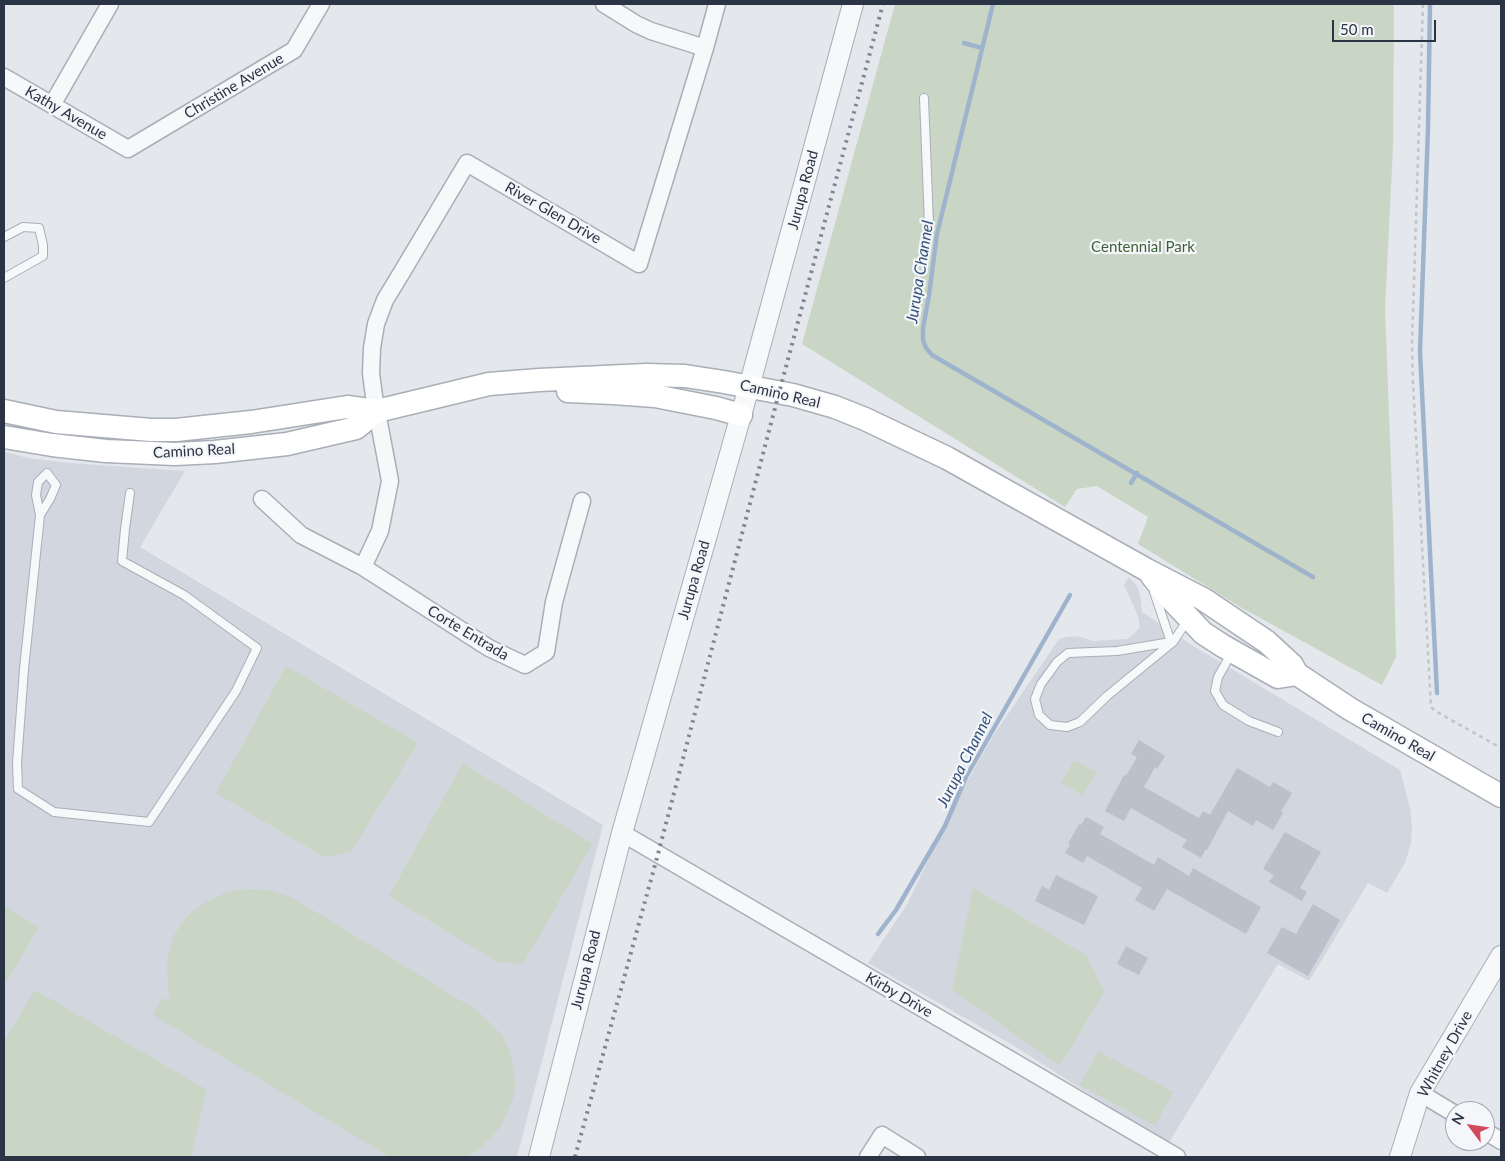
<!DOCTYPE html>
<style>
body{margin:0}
#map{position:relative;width:1505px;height:1161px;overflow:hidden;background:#e4e7ec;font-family:Lato,sans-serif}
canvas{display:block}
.frame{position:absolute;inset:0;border:5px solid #2b3445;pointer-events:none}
.north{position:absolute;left:1445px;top:1101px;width:50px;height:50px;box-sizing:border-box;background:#f4f6f9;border:1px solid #a4a8b1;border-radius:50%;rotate:301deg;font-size:14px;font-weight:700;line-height:20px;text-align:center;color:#2b3445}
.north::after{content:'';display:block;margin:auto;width:18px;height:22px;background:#d1495b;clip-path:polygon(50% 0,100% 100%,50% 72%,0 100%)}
.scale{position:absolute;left:1332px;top:20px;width:104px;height:22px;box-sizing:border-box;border:2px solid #2b3445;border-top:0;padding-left:6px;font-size:15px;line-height:18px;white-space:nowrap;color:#2b3445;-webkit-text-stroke:4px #f4f6f9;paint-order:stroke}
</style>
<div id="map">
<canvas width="1505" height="1161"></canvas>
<div class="frame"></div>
<div class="north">N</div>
<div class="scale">50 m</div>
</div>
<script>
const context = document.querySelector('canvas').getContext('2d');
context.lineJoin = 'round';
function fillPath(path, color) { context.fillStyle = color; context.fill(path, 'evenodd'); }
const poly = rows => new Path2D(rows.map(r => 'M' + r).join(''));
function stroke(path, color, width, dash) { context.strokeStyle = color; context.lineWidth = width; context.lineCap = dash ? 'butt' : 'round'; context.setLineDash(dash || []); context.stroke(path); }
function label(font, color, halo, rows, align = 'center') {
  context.font = font + ' Lato,sans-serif'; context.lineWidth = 4.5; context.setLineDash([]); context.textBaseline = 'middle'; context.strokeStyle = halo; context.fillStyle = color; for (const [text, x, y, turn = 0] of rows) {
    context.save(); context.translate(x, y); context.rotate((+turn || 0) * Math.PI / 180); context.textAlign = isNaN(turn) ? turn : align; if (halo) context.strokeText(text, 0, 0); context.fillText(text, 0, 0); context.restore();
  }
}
fillPath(poly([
 [4,452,28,458,69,463,185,471,140,547,603,825,517,1157,4,1157],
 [1129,577,1137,586,1140,594,1142,612,1195,647,1400,770,1410,808,1412,826,1411,843,1405,863,1387,893,1368,883,1309,981,1278,964,1168,1144,1011,1044,868,963,908,903,952,809,991,739,1059,639,1067,637,1077,636,1093,641,1127,639,1136,632,1140,627,1138,616,1124,585]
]), '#d2d6de');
fillPath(poly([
 [895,4,1394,4,1393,147,1385,309,1393,518,1396,657,1382,685,1242,608,1138,544,1148,517,1097,486,1077,489,1065,507,802,344],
 [286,666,418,743,351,852,324,857,216,793],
 [1074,760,1096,772,1083,795,1061,783],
 [463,763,592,844,523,964,497,962,389,896],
 [973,888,1086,955,1104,992,1060,1066,952,990],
 [249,889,272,891,293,898,478,1011,502,1035,510,1053,513,1067,515,1082,514,1096,501,1126,481,1148,466,1157,390,1157,153,1015,162,998,170,1001,167,975,168,954,174,935,187,916,204,903,227,892],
 [4,906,39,927,4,986],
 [35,990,206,1089,191,1157,4,1157,4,1042],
 [1098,1051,1173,1092,1155,1126,1080,1085]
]), '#c9d6c5');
stroke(poly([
 [993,4,937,234,929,295,923,328,923,340,926,348,932,355,1313,577],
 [1430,4,1428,128,1420,351,1437,693],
 [964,43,982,48],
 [1131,483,1137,473],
 [878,934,896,910,945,826,966,777,1070,595]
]), '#9fb4cc', 4.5);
fillPath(poly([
 [1139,740,1165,756,1157,769,1155,767,1144,787,1199,818,1203,811,1210,815,1237,768,1270,787,1273,782,1292,793,1281,812,1283,813,1273,830,1256,820,1253,826,1228,811,1207,850,1206,849,1201,858,1182,847,1187,840,1131,808,1124,821,1105,811,1124,775,1126,776,1137,757,1131,754],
 [1086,817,1104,827,1100,834,1154,865,1158,857,1189,876,1193,868,1261,907,1246,934,1167,889,1154,911,1135,900,1142,888,1087,856,1083,863,1065,853,1070,845,1068,844,1079,824,1081,825],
 [1285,832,1321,852,1300,888,1307,892,1302,901,1269,882,1274,875,1263,869],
 [1056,875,1098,896,1084,925,1035,901,1042,886,1049,890],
 [1313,904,1340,920,1308,976,1267,953,1282,927,1296,934],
 [1126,946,1148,958,1139,975,1117,964]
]), '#bbc0ca');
const service = poly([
 [924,98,929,224],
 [4,237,23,227,39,228,43,245,43,256,4,278],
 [40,515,50,499,56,485,47,473,38,482,36,495,40,515,24,669,17,763,18,789,54,812,149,822,236,691,257,648,184,595,122,561,125,529,130,493],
 [1154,592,1171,642],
 [1171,642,1117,651,1068,653,1057,662,1041,684,1035,699,1039,715,1050,725,1067,727,1080,722,1107,696,1173,642,1187,621],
 [1231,654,1218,677,1215,691,1223,705,1249,721,1278,732]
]);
const minor = poly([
 [604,4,636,24,651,31,705,48],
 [4,77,128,149,294,50,321,4],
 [52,105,110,4],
 [262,499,301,535,363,567,489,648,525,665,546,652,554,602,582,501],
 [363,567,380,531,390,481,374,396,371,373,372,348,376,324,385,300,402,272,467,163,639,264,705,48,717,4],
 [622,833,1177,1157],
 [1420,1093,1455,1114],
 [1485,1131,1501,1141],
 [868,1157,882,1135,917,1157]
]);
const tertiary = poly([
 [539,1157,622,833,749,387,853,4],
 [1400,1157,1420,1093,1501,956]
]);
const secondary = poly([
 [568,391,613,393,655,396,716,408,741,415],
 [4,411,56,422,151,430,176,430,251,422,347,407,377,411,489,384,539,380,646,375,685,376,724,382,793,395,835,407,865,419,947,458,1147,570,1203,599,1267,642,1292,665,1297,674,1350,709,1501,796],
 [4,437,52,445,106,451,175,454,215,452,287,444,356,428,377,411],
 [1152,576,1169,597,1203,633,1223,646,1278,677,1297,674]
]);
stroke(service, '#a9aeb7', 10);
stroke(minor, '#a9aeb7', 19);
stroke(tertiary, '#a9aeb7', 22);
stroke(secondary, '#a9aeb7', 25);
stroke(poly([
 [1423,4,1412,343,1413,383,1431,707,1437,712,1501,748]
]), '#c2c5cb', 2.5, [4, 4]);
stroke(service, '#f7f8fa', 8);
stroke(minor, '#f7f8fa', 16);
stroke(tertiary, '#f7f8fa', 20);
stroke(secondary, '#fff', 22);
stroke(poly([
 [575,1157,658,854,775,408,883,4]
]), '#7d8696', 4, [2.5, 5]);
label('15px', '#2b3445', '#f4f6f9', [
 ["Christine Avenue",234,86,-31],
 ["Kathy Avenue",66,113,30],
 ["Jurupa Road",803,190,-75],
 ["River Glen Drive",553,213,30],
 ["Camino Real",780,394,13],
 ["Camino Real",194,451,-3],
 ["Jurupa Road",694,580,-74],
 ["Corte Entrada",468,633,31],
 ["Camino Real",1398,737,30],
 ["Jurupa Road",586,970,-76],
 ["Kirby Drive",899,995,30],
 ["Whitney Drive",1445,1054,-61]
]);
label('15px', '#3f6138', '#f4f6f9', [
 ["Centennial Park",1143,247]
]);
label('italic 16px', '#34527a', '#f4f6f9', [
 ["Jurupa Channel",920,272,-81],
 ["Jurupa Channel",965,760,-63]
]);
</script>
